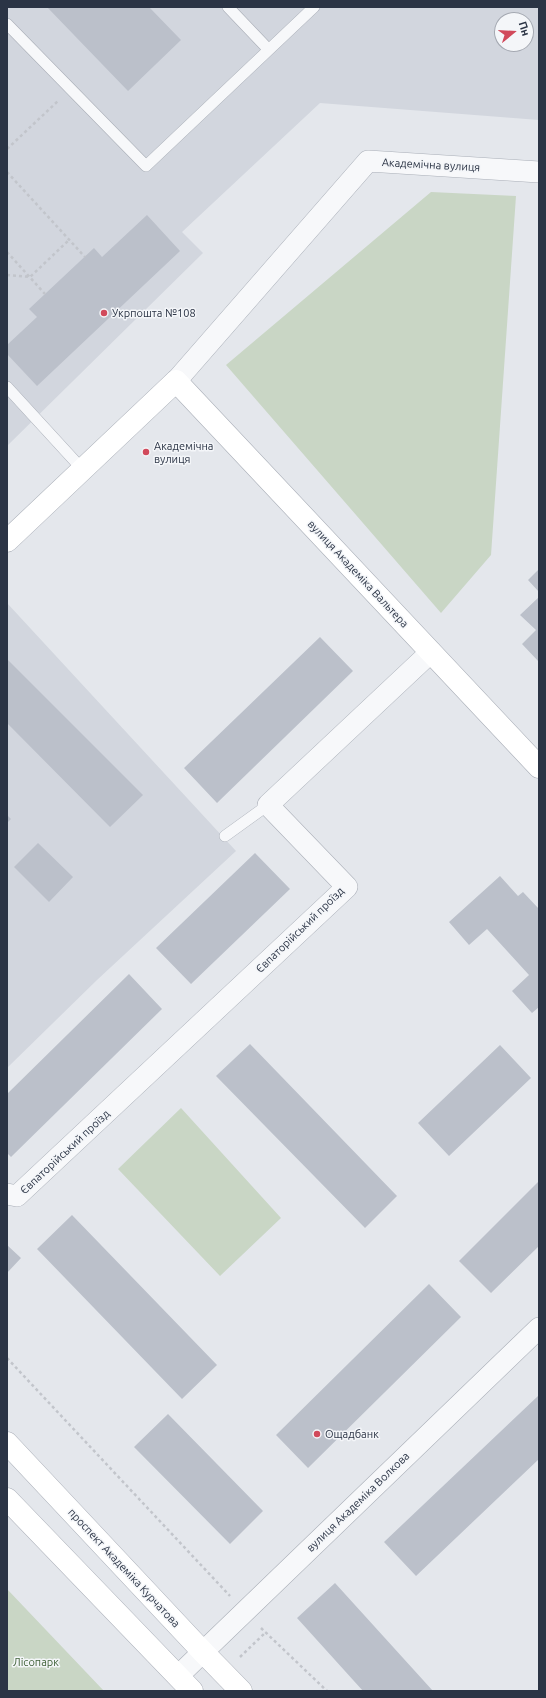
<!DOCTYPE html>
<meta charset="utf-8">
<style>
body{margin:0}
#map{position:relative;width:546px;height:1698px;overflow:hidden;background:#e4e7ec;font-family:Ubuntu,sans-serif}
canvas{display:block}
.frame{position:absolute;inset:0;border:8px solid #2b3445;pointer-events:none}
.north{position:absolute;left:494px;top:12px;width:40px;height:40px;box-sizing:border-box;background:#f4f6f9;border:1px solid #a4a8b1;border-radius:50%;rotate:72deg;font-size:11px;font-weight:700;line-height:16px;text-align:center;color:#2b3445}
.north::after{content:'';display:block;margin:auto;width:14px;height:18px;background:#d1495b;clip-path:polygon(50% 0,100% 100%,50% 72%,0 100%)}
</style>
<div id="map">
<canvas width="546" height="1698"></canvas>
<div class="frame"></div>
<div class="north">Пн</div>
</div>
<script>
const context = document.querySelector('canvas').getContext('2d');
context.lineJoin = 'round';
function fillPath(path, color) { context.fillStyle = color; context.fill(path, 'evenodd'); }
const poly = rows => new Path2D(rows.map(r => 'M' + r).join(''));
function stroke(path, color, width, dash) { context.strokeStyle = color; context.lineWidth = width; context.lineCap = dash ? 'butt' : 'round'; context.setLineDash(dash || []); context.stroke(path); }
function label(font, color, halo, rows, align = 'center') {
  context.font = font + ' Ubuntu,sans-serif'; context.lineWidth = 3; context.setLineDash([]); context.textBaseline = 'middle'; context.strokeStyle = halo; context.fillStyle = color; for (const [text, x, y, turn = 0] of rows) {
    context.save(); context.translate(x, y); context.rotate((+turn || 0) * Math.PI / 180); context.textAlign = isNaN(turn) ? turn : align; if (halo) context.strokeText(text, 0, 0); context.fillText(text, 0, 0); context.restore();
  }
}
fillPath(poly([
 [7,7,539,7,539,120,320,103,182,232,203,253,7,446],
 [502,20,526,20,526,44,502,44],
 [7,603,236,851,97,980,7,1068]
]), '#d2d6de');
fillPath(poly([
 [431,192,516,196,491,555,441,613,226,365],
 [181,1108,281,1218,220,1276,118,1169],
 [7,1589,104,1691,7,1691]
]), '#c9d6c5');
fillPath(poly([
 [47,7,149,7,181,40,128,91],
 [147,215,180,251,37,386,7,354,7,345,37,317,29,309,94,248,102,257],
 [539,569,539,592,528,580],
 [539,597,539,662,522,644,536,630,520,615],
 [320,637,353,671,217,803,184,768],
 [7,659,143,795,110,827,7,723],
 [7,815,11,819,7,823],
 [38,843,73,877,49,902,14,867],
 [255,853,290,889,191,984,156,948],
 [500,876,518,896,523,892,539,909,539,1007,532,1013,512,991,529,975,487,929,469,945,449,922],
 [129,974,162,1009,11,1157,7,1153,7,1094],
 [250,1044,397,1196,365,1228,216,1076],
 [500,1045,531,1078,449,1156,418,1123],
 [539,1181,539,1246,491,1293,459,1261],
 [72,1215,217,1365,182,1399,37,1249],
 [7,1245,21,1258,7,1273],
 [429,1284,461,1317,308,1468,276,1435],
 [538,1396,539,1459,416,1576,384,1542],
 [168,1414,263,1511,230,1544,134,1447],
 [335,1583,433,1691,363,1691,297,1618]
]), '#bbc0ca');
const lane = poly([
 [228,7,268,49],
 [7,24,146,166,314,7],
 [7,387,83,470],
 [225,836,268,805]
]);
const street = poly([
 [176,381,368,161,539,172],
 [7,1194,17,1196,347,887,268,805,431,652],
 [178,1676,539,1328]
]);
const secondary = poly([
 [7,541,176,381,539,767],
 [7,1443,203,1652,241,1691],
 [7,1499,192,1691]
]);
stroke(lane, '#a9aeb7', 12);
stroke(street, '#a9aeb7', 22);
stroke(secondary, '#a9aeb7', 23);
stroke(poly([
 [7,149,58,101],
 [7,172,85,257],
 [7,252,45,294],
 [7,275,30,277,69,240],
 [7,1358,230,1596],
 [261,1628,327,1691],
 [240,1657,266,1632]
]), '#c2c5cb', 2.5, [3, 3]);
stroke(lane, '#f7f8fa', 11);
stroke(street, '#f7f8fa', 21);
stroke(secondary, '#fff', 22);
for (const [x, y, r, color] of [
 [104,313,4,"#d1495b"],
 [146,452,4,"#d1495b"],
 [317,1434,4,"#d1495b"]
]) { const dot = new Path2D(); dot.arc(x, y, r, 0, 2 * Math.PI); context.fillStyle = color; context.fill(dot); stroke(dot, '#f4f6f9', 1.5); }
label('11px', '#2b3445', '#f4f6f9', [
 ["Академічна вулиця",431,165,3],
 ["вулиця Академіка Вальтера",358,574,47],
 ["Євпаторійський проїзд",300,930,-44],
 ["Євпаторійський проїзд",65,1152,-43],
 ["вулиця Академіка Волкова",358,1502,-44],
 ["проспект Академіка Курчатова",124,1568,47]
]);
label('11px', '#2b3445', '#f4f6f9', [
 ["Укрпошта №108",112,313],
 ["Академічна",154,446],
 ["вулиця",154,459],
 ["Ощадбанк",325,1434]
], 'left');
label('11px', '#3f6138', '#f4f6f9', [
 ["Лісопарк",36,1662]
]);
</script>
